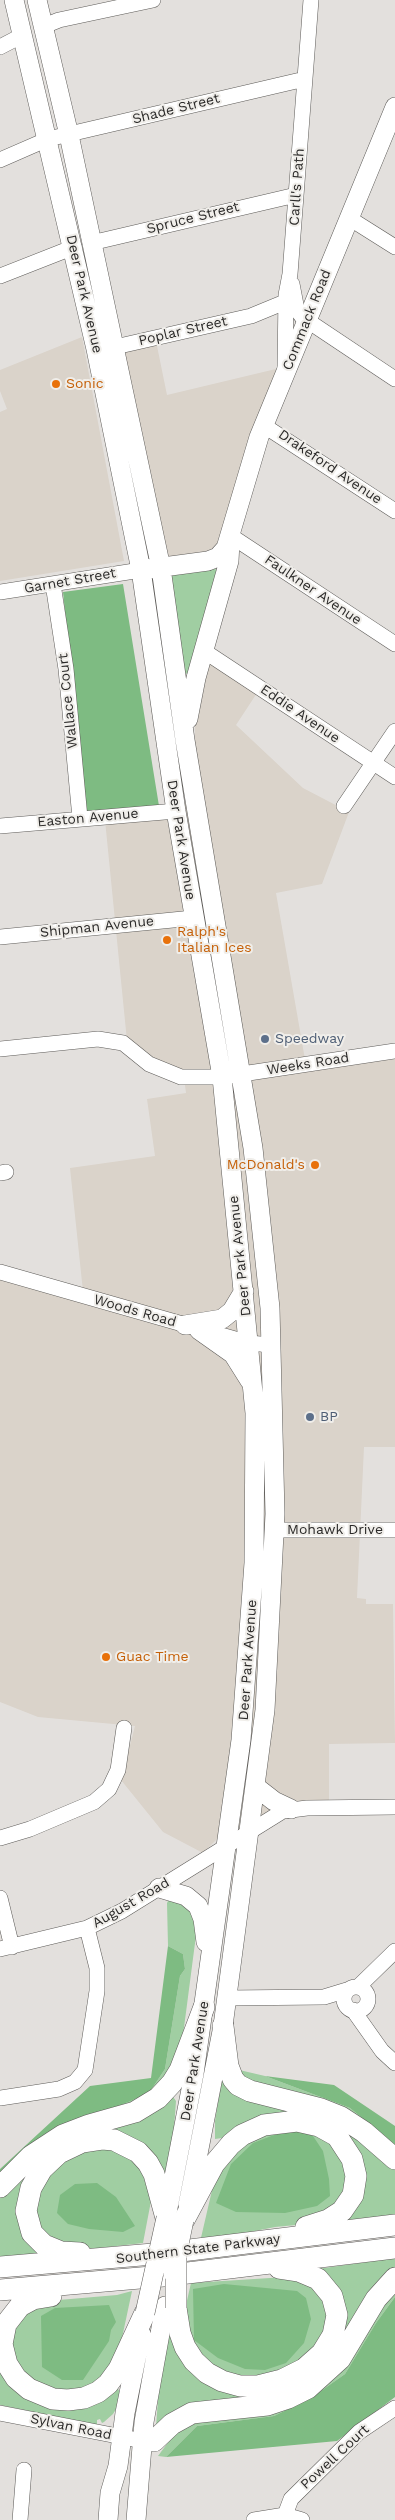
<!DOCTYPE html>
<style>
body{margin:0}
canvas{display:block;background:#e3e0dd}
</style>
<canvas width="395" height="2520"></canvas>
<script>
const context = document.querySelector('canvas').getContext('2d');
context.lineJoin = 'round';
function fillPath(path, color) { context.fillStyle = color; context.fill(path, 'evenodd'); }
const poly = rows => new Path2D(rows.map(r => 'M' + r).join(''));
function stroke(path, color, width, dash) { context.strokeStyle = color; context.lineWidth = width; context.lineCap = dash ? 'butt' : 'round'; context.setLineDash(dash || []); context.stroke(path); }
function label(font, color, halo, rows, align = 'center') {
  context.font = font + ' "Work Sans",sans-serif'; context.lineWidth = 4; context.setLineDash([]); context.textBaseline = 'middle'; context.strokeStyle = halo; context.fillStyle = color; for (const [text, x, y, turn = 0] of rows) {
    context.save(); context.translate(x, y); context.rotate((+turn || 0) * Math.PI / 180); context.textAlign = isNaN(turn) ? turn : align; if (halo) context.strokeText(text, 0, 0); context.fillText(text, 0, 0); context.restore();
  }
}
fillPath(poly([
 [82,337,124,561,0,581,0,412,7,409,0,391,0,370],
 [156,341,167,395,280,368,218,551,167,560,119,349],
 [205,659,259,690,236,725,303,788,349,812,322,884,276,893,307,1071,395,1059,395,1447,364,1447,357,1598,366,1599,366,1604,393,1604,395,1743,329,1744,329,1802,243,1833,224,1832,203,1853,163,1832,121,1780,135,1726,38,1717,0,1702,0,1278,84,1301,70,1168,155,1156,147,1099,186,1093,183,1070,158,1061,127,1041,104,810,203,802,195,745,195,706]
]), '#dad3ca');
fillPath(poly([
 [215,569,217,570,192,673,184,674,169,576],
 [169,1899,189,1903,195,1908,193,1910,198,1920,182,2043,168,2076,169,2081,157,2095,140,2106,123,2114,88,2120,62,2131,40,2145,0,2183,0,2177,49,2132,149,2093,165,2069,180,1976,185,1969,183,1954,168,1946,167,1903],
 [235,2069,265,2076,350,2108,395,2145,395,2153,248,2087],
 [223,2071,325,2116,395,2168,395,2218,339,2224,357,2199,326,2123,215,2139,215,2121],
 [171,2094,176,2101,172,2156,167,2179,93,2130],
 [308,2128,341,2150,350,2189,317,2223,275,2227,200,2242,213,2186,231,2156,260,2132],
 [91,2146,116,2147,138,2159,151,2201,143,2243,73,2251,54,2247,32,2223,42,2178,64,2159],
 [33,2162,26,2180,42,2255,0,2259,0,2196],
 [395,2258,395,2276,309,2384,156,2427,159,2385,172,2316,185,2356,262,2390,339,2334,317,2269],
 [286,2277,305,2278,330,2303,320,2349,257,2382,213,2372,189,2337,186,2305,191,2283],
 [395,2288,395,2297,376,2323,345,2374,311,2398,274,2416,197,2426,166,2457,158,2456,181,2425,271,2411],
 [132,2291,119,2352,93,2390,50,2393,12,2362,10,2328,18,2315,47,2301,117,2295],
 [0,2359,34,2399,116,2386,120,2392,118,2406,113,2414,104,2422,102,2423,100,2419,97,2420,97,2424,92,2424,0,2405]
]), '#a0cea2');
fillPath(poly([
 [123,584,159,806,85,811,63,592],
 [168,1946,183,1954,185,1969,180,1976,165,2069,149,2093,102,2113,0,2177,0,2169,90,2086,151,2078],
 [265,2076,334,2085,395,2126,395,2145,350,2108],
 [299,2131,313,2136,323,2151,329,2179,330,2196,317,2206,285,2213,236,2212,216,2203,231,2164,253,2143,274,2135],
 [97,2183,116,2197,135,2226,123,2232,89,2229,68,2224,57,2213,60,2195,75,2184],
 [224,2284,297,2291,306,2298,311,2319,304,2343,286,2363,265,2370,245,2369,218,2358,194,2340,193,2289],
 [395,2297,395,2397,337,2441,166,2457,197,2426,274,2416,311,2398,345,2374,376,2323],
 [109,2305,116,2322,111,2330,109,2341,83,2380,62,2380,42,2367,41,2316,55,2308]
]), '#7ebb82');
const minor = poly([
 [44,26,59,20,153,0],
 [0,47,23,35],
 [0,160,48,139,305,79],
 [349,218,395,247],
 [91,243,296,195],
 [0,276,74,247],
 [292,284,297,310,302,317,395,379],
 [115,347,251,316,285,302],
 [285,367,286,295,290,274,311,0],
 [263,425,395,511],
 [231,536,395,644],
 [53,584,66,669,80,818],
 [0,592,141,570],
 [204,651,395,777],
 [344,806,395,731],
 [0,826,176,811],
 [0,937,193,918],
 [0,1049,98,1039,123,1043,149,1064,181,1077,222,1077,395,1051],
 [0,1173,6,1172],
 [0,1272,249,1343,271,1345],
 [274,1530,395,1530],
 [0,1838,30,1829,94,1802,109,1789,118,1770,124,1728],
 [0,1898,12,1947],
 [0,1949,87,1928,122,1911,283,1811,307,1808,395,1807],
 [358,1987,395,1951],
 '344 1999a12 12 0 1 1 24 0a12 12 0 1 1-24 0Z',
 [228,1998,324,1997,347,1990],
 [353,2010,382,2051,395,2063],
 [0,2098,59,2089,75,2082,85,2070,97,1991,97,1968,87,1928],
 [0,2413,133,2439],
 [285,2515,291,2499,359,2432,395,2408],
 [20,2520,24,2470],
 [254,2520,285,2515,302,2520]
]);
const major = poly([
 [14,0,96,349,141,570,176,811,222,1077,255,1413,254,1563,241,1740,194,2074,166,2218],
 [37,0,69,135,161,568,185,740,253,1148,270,1308,275,1514,265,1710,223,2026,188,2205],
 [148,569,208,561,218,557,226,548,259,437,395,107],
 [188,719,196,678,229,561,230,542],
 [185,1325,222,1319,232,1311,244,1291],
 [199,1330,233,1354,250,1381],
 [256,1787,274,1801,291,1809],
 [159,1888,186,1896,198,1906,203,1919,206,1942],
 [108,2520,110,2493,118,2466,125,2413,141,2334],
 [136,2520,144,2422,165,2306]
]);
const highway = poly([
 [223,2026,228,2066,233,2079,238,2085,250,2091,321,2109,341,2117,364,2132,395,2159],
 [0,2187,31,2156,63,2135,89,2125,135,2112,158,2098,172,2083,180,2070,204,2007],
 [184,2220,214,2164,231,2144,242,2135,264,2125,297,2121,319,2126,337,2136,352,2159,356,2176,353,2195,342,2211,328,2220,306,2227],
 [80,2253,61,2252,44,2245,32,2233,26,2211,31,2188,42,2169,59,2153,82,2142,102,2139,114,2140,138,2152,148,2163,154,2174,166,2218],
 [0,2267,165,2253,395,2225],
 [0,2290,163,2276,395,2248],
 [51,2296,33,2299,20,2306,6,2324,2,2344,7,2364,16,2378,29,2389,53,2399,68,2400,84,2398,98,2392,108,2384,119,2369,145,2313],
 [176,2308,180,2333,185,2347,194,2361,207,2373,222,2381,240,2386,258,2386,282,2380,304,2369,322,2353,333,2335,337,2315,332,2296,318,2279,299,2271,279,2268],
 [142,2440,154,2441,172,2424,192,2413,267,2405,288,2398,308,2388,340,2359,376,2299,395,2278]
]);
stroke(minor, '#5e5c59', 16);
stroke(major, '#5e5c59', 20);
stroke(highway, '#5e5c59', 22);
stroke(minor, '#fff', 15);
stroke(major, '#fff', 19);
stroke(highway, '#fff', 21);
const majorBridge = poly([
 [173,2273,184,2220],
 [145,2313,166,2218]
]);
const highwayBridge = poly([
 [176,2258,176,2308]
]);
stroke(majorBridge, '#5e5c59', 20, []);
stroke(highwayBridge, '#5e5c59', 22, []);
stroke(majorBridge, '#fff', 19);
stroke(highwayBridge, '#fff', 21);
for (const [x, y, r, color] of [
 [56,384,5,"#e8710a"],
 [167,940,5,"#e8710a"],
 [265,1039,5,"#5c6f8a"],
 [315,1165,5,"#e8710a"],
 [310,1417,5,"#5c6f8a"],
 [106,1657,5,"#e8710a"]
]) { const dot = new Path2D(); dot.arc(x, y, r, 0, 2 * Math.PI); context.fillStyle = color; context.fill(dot); stroke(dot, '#f0eeea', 2); }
label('14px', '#2b2a29', '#f0eeea', [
 ["Shade Street",176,109,-14],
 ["Carll's Path",297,187,-86],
 ["Spruce Street",193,218,-14],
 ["Deer Park Avenue",84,294,77],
 ["Commack Road",307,320,-68],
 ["Poplar Street",183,331,-13],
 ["Drakeford Avenue",330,467,34],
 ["Garnet Street",70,581,-10],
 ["Faulkner Avenue",313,590,34],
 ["Wallace Court",68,701,-96],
 ["Eddie Avenue",300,714,34],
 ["Easton Avenue",88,818,-5],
 ["Deer Park Avenue",181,840,81],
 ["Shipman Avenue",97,927,-6],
 ["Weeks Road",308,1064,-9],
 ["Deer Park Avenue",240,1256,-96],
 ["Woods Road",135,1311,16],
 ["Mohawk Drive",335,1530],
 ["Deer Park Avenue",248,1660,-86],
 ["August Road",131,1903,-30],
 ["Deer Park Avenue",195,2061,-81],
 ["Southern State Parkway",198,2249,-7],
 ["Sylvan Road",71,2427,12],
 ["Powell Court",335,2457,-43]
]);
label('14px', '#c56008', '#f0eeea', [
 ["Sonic",66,384],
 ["Ralph's",177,932],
 ["Italian Ices",177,948],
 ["McDonald's",305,1165,"right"],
 ["Guac Time",116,1657]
], 'left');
label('14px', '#4e5e75', '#f0eeea', [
 ["Speedway",275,1039],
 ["BP",320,1417]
], 'left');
</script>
